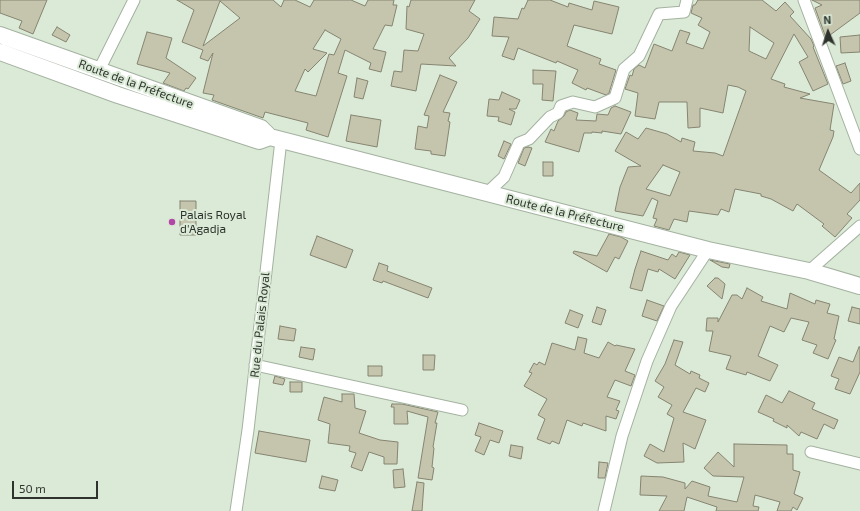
<!DOCTYPE html>
<meta charset="utf-8">
<style>
body{margin:0}
#map{position:relative;width:860px;height:511px;overflow:hidden;background:#dbead7;font-family:"Exo 2",sans-serif}
canvas{display:block}
.north{position:absolute;left:808px;top:12px;width:40px;height:40px;-webkit-text-stroke:3px #dbead7;paint-order:stroke;rotate:357deg;font-size:11px;font-weight:700;line-height:16px;text-align:center;color:#2e342d}
.north::after{content:'';display:block;margin:auto;width:14px;height:18px;background:#2e342d;clip-path:polygon(50% 0,100% 100%,50% 72%,0 100%)}
.scale{position:absolute;left:12px;top:481px;width:86px;height:18px;box-sizing:border-box;border:2px solid #2e342d;border-top:0;padding-left:5px;font-size:12px;line-height:14px;white-space:nowrap;color:#2e342d;-webkit-text-stroke:3px #dbead7;paint-order:stroke}
</style>
<div id="map">
<canvas width="860" height="511"></canvas>
<div class="north">N</div>
<div class="scale">50 m</div>
</div>
<script>
const context = document.querySelector('canvas').getContext('2d');
context.lineJoin = 'round';
function fillPath(path, color) { context.fillStyle = color; context.fill(path, 'evenodd'); }
const poly = rows => new Path2D(rows.map(r => 'M' + r).join(''));
function stroke(path, color, width, dash) { context.strokeStyle = color; context.lineWidth = width; context.lineCap = dash ? 'butt' : 'round'; context.setLineDash(dash || []); context.stroke(path); }
function label(font, color, halo, rows, align = 'center') {
  context.font = font + ' "Exo 2",sans-serif'; context.lineWidth = 4; context.setLineDash([]); context.textBaseline = 'middle'; context.strokeStyle = halo; context.fillStyle = color; for (const [text, x, y, turn = 0] of rows) {
    context.save(); context.translate(x, y); context.rotate((+turn || 0) * Math.PI / 180); context.textAlign = isNaN(turn) ? turn : align; if (halo) context.strokeText(text, 0, 0); context.fillText(text, 0, 0); context.restore();
  }
}
const building = poly([
 [0,0,47,0,33,34,19,28,22,21,0,13,0,0],
 [177,0,273,0,281,7,284,0,295,0,310,7,314,0,351,0,365,6,368,0,394,0,393,5,397,5,392,26,385,25,373,49,386,52,381,72,369,69,371,63,345,50,338,73,347,76,328,137,306,130,308,123,265,112,263,118,212,100,214,95,203,93,213,53,208,61,200,58,203,50,182,42,194,10,177,0],
 [220,1,240,18,203,46,220,1],
 [325,30,341,39,334,55,329,54,316,96,295,91,305,69,308,72,327,53,313,49,325,30],
 [411,0,475,0,469,11,480,19,468,38,449,58,456,66,421,64,416,91,391,86,394,71,402,72,404,50,418,51,424,34,406,29,407,6,409,7,411,0],
 [528,0,550,0,568,7,569,3,592,10,594,1,619,7,612,34,574,25,567,46,601,59,599,64,616,70,609,93,606,95,587,88,586,90,572,83,578,70,557,61,556,63,518,48,514,60,502,56,509,37,492,36,494,17,518,19,522,8,524,9,528,0],
 [698,0,762,0,776,11,785,2,794,12,790,16,811,39,814,46,813,47,828,84,813,91,799,62,808,57,794,34,771,79,785,84,784,87,810,94,800,98,834,104,830,130,834,131,833,137,819,170,851,193,860,183,860,200,847,214,852,218,835,237,822,226,824,224,797,204,793,211,771,199,761,196,761,194,735,189,729,212,721,209,718,215,689,211,687,222,674,219,669,230,654,226,657,219,653,218,658,201,652,198,643,216,615,211,620,187,628,167,641,166,615,151,626,132,638,139,646,128,667,134,681,142,682,138,695,142,693,151,715,153,723,156,746,91,738,87,728,85,723,113,700,108,700,127,688,128,687,102,659,102,655,119,635,116,638,93,625,89,630,75,632,76,634,69,639,65,645,68,654,44,672,51,680,30,690,33,686,43,703,49,710,32,698,25,702,18,691,13,693,5,695,5,698,0],
 [750,27,774,43,766,59,749,51,750,27],
 [663,165,680,172,670,196,646,189,663,165],
 [812,0,860,0,860,13,826,38,815,8,822,5,812,0],
 [57,27,70,35,66,42,52,35,57,27],
 [147,32,172,38,166,58,196,78,188,89,186,88,184,91,163,83,170,73,137,64,147,32],
 [860,35,860,52,841,53,840,37,860,35],
 [845,63,851,81,843,84,836,66,845,63],
 [533,70,556,71,553,101,542,100,543,84,533,84,533,70],
 [440,75,457,82,443,112,450,113,448,121,450,122,445,156,431,154,431,151,415,149,418,126,427,128,429,116,424,115,440,75],
 [357,78,368,81,363,99,354,97,357,78],
 [502,92,520,100,516,109,509,109,515,112,511,125,498,121,499,117,487,116,489,99,499,100,502,92],
 [615,106,631,112,621,134,602,131,602,133,592,132,592,133,584,133,579,152,545,142,551,129,554,131,558,121,564,116,566,112,570,110,578,113,576,120,596,121,597,114,608,115,611,108,615,106],
 [351,115,381,120,377,147,346,141,351,115],
 [504,141,511,144,504,159,498,156,504,141],
 [528,147,532,148,525,166,518,163,524,148,528,147],
 [543,162,553,162,553,176,543,176,543,162],
 [180,201,196,201,196,235,180,235,180,201],
 [609,234,621,237,628,241,619,259,615,257,607,272,573,253,574,251,597,256,609,234],
 [317,236,353,250,346,268,310,255,317,236],
 [641,251,668,260,672,254,676,257,679,252,690,255,675,279,659,269,658,272,648,269,642,291,630,288,635,269,641,251],
 [710,260,730,264,729,268,722,267,710,260],
 [379,263,388,266,387,271,432,288,428,298,383,281,382,283,373,280,379,263],
 [715,278,718,278,725,284,722,299,707,286,715,278],
 [747,288,763,297,761,301,787,309,790,293,815,304,816,300,830,304,827,313,839,316,834,339,836,340,828,359,813,353,817,345,802,340,809,322,791,318,784,332,770,326,758,356,778,365,770,381,747,372,746,375,726,369,731,356,709,351,713,331,706,331,707,318,718,318,718,322,732,295,737,295,742,299,747,288],
 [647,300,664,306,657,321,642,316,647,300],
 [597,307,606,310,601,325,592,322,597,307],
 [852,307,860,309,860,324,848,321,852,307],
 [570,310,583,315,578,328,565,323,570,310],
 [280,326,296,329,294,341,278,339,280,326],
 [578,337,587,339,584,353,599,358,608,342,615,346,616,345,635,349,625,371,635,375,631,386,615,380,607,397,620,401,616,410,619,411,616,419,606,416,606,431,583,423,582,426,567,420,559,444,552,441,550,444,537,439,545,419,538,415,547,399,524,386,532,373,529,372,534,363,537,365,539,362,545,365,552,343,575,350,578,337],
 [674,340,683,342,675,365,690,374,691,371,700,375,699,378,709,383,705,392,696,388,683,412,706,420,695,449,683,443,684,462,657,463,644,456,650,444,664,452,674,418,667,414,672,405,658,397,664,387,655,381,665,364,674,340],
 [301,347,315,349,313,360,299,357,301,347],
 [859,347,860,347,860,372,850,394,835,389,839,379,831,376,839,357,853,362,859,347],
 [423,355,435,355,434,370,423,370,423,355],
 [368,366,382,366,382,376,368,376,368,366],
 [275,376,285,379,283,385,273,383,275,376],
 [290,382,302,382,302,392,290,392,290,382],
 [789,391,815,403,812,409,838,420,834,429,824,424,817,439,801,432,799,436,787,425,787,428,773,421,774,419,758,412,766,395,782,403,789,391],
 [342,394,354,394,355,408,366,411,359,433,380,440,398,442,397,464,384,464,384,457,369,452,362,471,351,467,356,453,349,451,350,446,328,443,330,424,318,420,324,397,342,402,342,394],
 [392,404,402,404,438,412,435,423,437,423,433,447,434,448,432,467,434,468,432,480,418,478,428,417,407,411,408,424,394,424,394,407,391,407,392,404],
 [479,423,503,431,499,443,490,440,484,455,475,451,481,437,475,435,479,423],
 [259,431,310,440,306,462,255,453,259,431],
 [734,444,787,445,787,454,793,454,793,470,800,472,794,494,803,498,797,510,793,507,791,511,777,511,780,502,755,495,753,506,759,507,758,511,716,511,717,507,687,497,684,511,659,511,667,496,640,495,641,476,663,477,685,483,685,489,692,481,710,487,708,496,737,502,744,477,713,476,704,468,718,452,734,467,734,444],
 [511,445,523,447,521,459,509,456,511,445],
 [599,462,608,463,605,478,598,478,599,462],
 [403,469,405,487,394,488,393,470,403,469],
 [322,476,338,480,335,491,319,488,322,476],
 [417,482,424,483,422,511,412,511,417,482]
]);
fillPath(building, '#c5c5ae');
stroke(building, '#858470', 1);
const street = poly([
 [804,0,860,149],
 [99,70,134,0],
 [487,193,504,177,519,143,529,139,550,117,558,113,561,106,573,102,595,107,615,98,624,69,639,56,659,14,684,12,687,0],
 [809,271,860,226],
 [255,365,462,410],
 [811,452,860,464],
 [236,511,248,430,281,140],
 [604,511,622,436,647,361,671,306,708,250]
]);
const secondary = poly([
 [0,35,261,128,270,137,708,250,809,271,860,286],
 [0,52,118,95,259,141,270,137]
]);
stroke(street, '#a4b2a0', 13);
stroke(secondary, '#a4b2a0', 18);
stroke(street, '#fff', 11);
stroke(secondary, '#fff', 16);
for (const [x, y, r, color] of [
 [172,222,4,"#b347a7"]
]) { const dot = new Path2D(); dot.arc(x, y, r, 0, 2 * Math.PI); context.fillStyle = color; context.fill(dot); stroke(dot, '#dbead7', 1.5); }
label('12px', '#2e342d', '#dbead7', [
 ["Route de la Préfecture",136,84,20],
 ["Route de la Préfecture",565,213,14],
 ["Rue du Palais Royal",260,325,-84]
]);
label('12px', '#2e342d', '#dbead7', [
 ["Palais Royal",180,215],
 ["d'Agadja",180,229]
], 'left');
</script>
